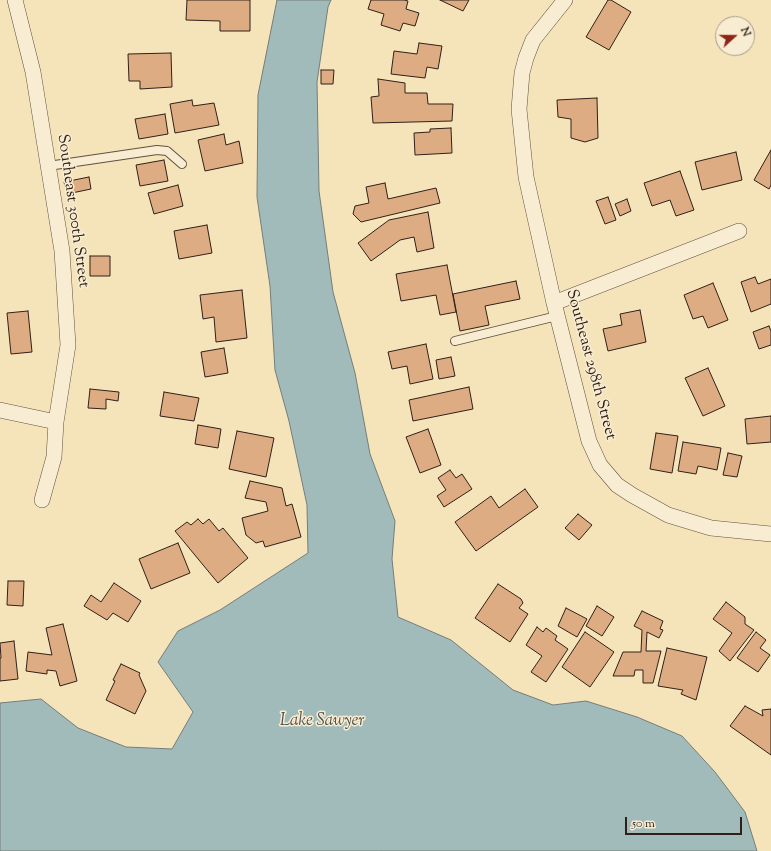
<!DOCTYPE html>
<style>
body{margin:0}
#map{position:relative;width:771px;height:851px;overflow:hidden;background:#f5e3ba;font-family:"Sorts Mill Goudy",serif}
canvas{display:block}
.north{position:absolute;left:715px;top:16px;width:40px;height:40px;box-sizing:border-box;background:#f8edd2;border:1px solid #a89b88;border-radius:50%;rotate:69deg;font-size:11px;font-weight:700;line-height:16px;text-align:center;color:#302018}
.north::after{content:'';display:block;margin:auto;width:14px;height:18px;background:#8f2418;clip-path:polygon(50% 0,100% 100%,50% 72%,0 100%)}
.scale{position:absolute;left:625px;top:817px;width:117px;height:18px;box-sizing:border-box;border:2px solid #302018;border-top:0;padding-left:5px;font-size:12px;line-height:14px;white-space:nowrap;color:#302018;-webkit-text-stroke:3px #f8edd2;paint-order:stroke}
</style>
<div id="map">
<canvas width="771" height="851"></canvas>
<div class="north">N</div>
<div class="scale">50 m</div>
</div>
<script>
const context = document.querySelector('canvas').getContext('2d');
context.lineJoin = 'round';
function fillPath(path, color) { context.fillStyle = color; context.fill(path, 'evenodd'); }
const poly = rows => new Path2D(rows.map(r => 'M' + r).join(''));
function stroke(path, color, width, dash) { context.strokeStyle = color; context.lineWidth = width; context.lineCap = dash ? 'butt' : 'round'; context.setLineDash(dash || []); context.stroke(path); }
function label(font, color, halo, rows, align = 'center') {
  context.font = font + ' "Sorts Mill Goudy",serif'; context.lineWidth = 3; context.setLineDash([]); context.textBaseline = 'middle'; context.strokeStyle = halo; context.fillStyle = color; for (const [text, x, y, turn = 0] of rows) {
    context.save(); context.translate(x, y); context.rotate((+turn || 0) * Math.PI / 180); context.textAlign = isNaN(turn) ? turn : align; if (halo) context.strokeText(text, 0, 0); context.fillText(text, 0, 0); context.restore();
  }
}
const water = poly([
 [277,0,331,0,328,7,317,82,319,191,333,292,355,373,370,454,395,521,392,559,398,617,451,640,513,690,553,705,586,701,637,717,682,736,715,772,745,812,757,851,0,851,0,703,41,699,78,728,126,747,172,749,193,712,158,662,178,631,220,610,308,553,307,505,289,421,275,370,270,286,257,197,258,95,277,0]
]);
fillPath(water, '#a1bbbb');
stroke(water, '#747d7a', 1);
const building = poly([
 [187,0,250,0,250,31,220,31,220,21,186,20,187,0],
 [371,0,404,0,408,1,406,9,419,13,415,26,403,23,400,31,381,25,384,14,368,9,371,0],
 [440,0,469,0,463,11,440,0],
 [608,0,611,0,631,12,609,50,586,37,608,0],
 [419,43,442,46,438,69,427,67,425,78,391,74,394,51,417,54,419,43],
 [171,53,172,87,140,89,140,81,129,81,128,54,171,53],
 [321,70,334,70,333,84,321,84,321,70],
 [378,79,405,83,405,93,427,93,428,104,453,104,452,121,373,123,371,97,379,96,378,79],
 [597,98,598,138,585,142,571,138,571,119,558,117,557,100,597,98],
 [192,100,193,106,214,103,219,125,175,133,170,104,192,100],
 [165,114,168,134,139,139,135,119,165,114],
 [451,128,452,153,415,155,414,133,430,132,430,129,451,128],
 [224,134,226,145,239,141,243,163,205,171,198,140,224,134],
 [771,150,771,185,769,189,754,180,771,150],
 [736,152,742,180,702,190,695,162,736,152],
 [164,160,168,181,140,186,136,165,164,160],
 [680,171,694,210,676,216,670,200,652,206,644,183,680,171],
 [89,177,91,189,67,194,64,182,89,177],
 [385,183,388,199,436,188,440,203,361,222,353,214,355,206,369,203,366,187,385,183],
 [178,185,183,206,154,214,148,193,178,185],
 [608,197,616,220,605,224,596,201,608,197],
 [627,199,631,211,620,216,615,204,627,199],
 [428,212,434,248,417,252,414,237,400,240,371,261,358,243,389,220,428,212],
 [207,225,212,253,179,259,174,231,207,225],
 [90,256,110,256,110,276,90,276,90,256],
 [447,265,456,312,440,315,436,295,401,301,396,274,447,265],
 [755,277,758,284,771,279,771,304,751,312,741,282,755,277],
 [516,281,520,299,485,306,489,325,460,331,453,294,516,281],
 [713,283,728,320,708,328,703,316,693,319,684,295,713,283],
 [242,290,247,338,216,342,214,317,203,319,200,295,242,290],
 [640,310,646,342,608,351,603,329,622,325,620,314,640,310],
 [28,311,32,352,11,354,7,313,28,311],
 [769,326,771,331,771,345,759,349,753,332,769,326],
 [426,344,433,379,410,384,407,366,392,369,388,352,426,344],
 [224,348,228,373,205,377,201,352,224,348],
 [451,357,455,376,439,379,436,360,451,357],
 [708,368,725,406,703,416,685,378,708,368],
 [469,387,473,409,413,421,409,400,469,387],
 [90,389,119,392,118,401,106,399,106,409,88,408,90,389],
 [164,392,199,398,194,421,160,416,164,392],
 [771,416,771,442,747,444,745,419,771,416],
 [198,425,221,429,218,448,195,444,198,425],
 [428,429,441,465,420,473,406,437,428,429],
 [237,431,274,438,266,477,229,469,237,431],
 [656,433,678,436,672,473,650,469,656,433],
 [683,442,721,448,717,470,698,466,696,474,678,471,683,442],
 [728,453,742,456,737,477,723,475,728,453],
 [450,470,456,478,462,474,472,489,444,507,437,496,446,490,438,478,450,470],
 [250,481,282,488,286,506,292,504,301,537,265,547,263,541,256,543,246,535,242,518,268,511,266,502,245,498,250,481],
 [525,489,538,507,476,551,455,522,491,496,499,508,525,489],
 [578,514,592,525,579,540,565,528,578,514],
 [198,519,203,524,209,519,219,531,223,528,248,558,218,583,175,531,187,522,191,525,198,519],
 [178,543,190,573,151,589,139,559,178,543],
 [8,581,24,581,23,606,7,605,8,581],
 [114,583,141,601,128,622,113,613,107,620,84,606,91,595,101,602,114,583],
 [498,584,521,599,523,603,519,608,528,614,510,642,475,618,498,584],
 [726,602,745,617,745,624,754,630,730,661,719,651,732,633,713,619,726,602],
 [597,606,614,617,602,636,586,626,597,606],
 [566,608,587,619,577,637,558,626,566,608],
 [642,611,663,621,660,629,663,630,659,638,647,632,646,651,661,651,653,683,643,683,643,670,635,670,634,676,613,676,623,652,641,652,642,630,634,626,642,611],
 [63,624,77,681,60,686,56,671,47,670,47,674,26,671,28,652,52,655,46,628,63,624],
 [537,627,543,632,546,628,557,636,555,640,568,649,546,682,531,672,542,656,526,645,537,627],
 [585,632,614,652,590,687,562,667,585,632],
 [756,632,766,640,760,648,770,655,758,672,737,658,756,632],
 [14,641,18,679,0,681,0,658,1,658,0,643,14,641],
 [667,648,707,657,696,700,681,694,683,690,658,686,667,648],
 [121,664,140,673,139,675,146,691,135,714,106,700,115,681,113,680,121,664],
 [745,706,763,716,762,710,771,709,771,755,730,726,745,706]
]);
fillPath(building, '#ddac83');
stroke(building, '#302018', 1);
const service = poly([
 [48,166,157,150,167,151,182,164],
 [455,341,557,316]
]);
const minor = poly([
 [15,0,33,72,62,251,68,345,56,422,54,457,42,500],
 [565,0,533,40,526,58,522,73,519,109,526,177,554,303,589,441,600,465,617,485,632,495,668,515,711,528,771,534],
 [554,303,739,231],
 [0,410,56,422]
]);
stroke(service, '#615140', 10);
stroke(minor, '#615140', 16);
stroke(service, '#f8edd2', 8);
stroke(minor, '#f8edd2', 15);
label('16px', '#302018', '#f8edd2', [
 ["Southeast 300th Street",72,211,82],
 ["Southeast 298th Street",590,365,75]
]);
label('italic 17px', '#524e49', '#f8edd2', [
 ["Lake Sawyer",322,722]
]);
</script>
